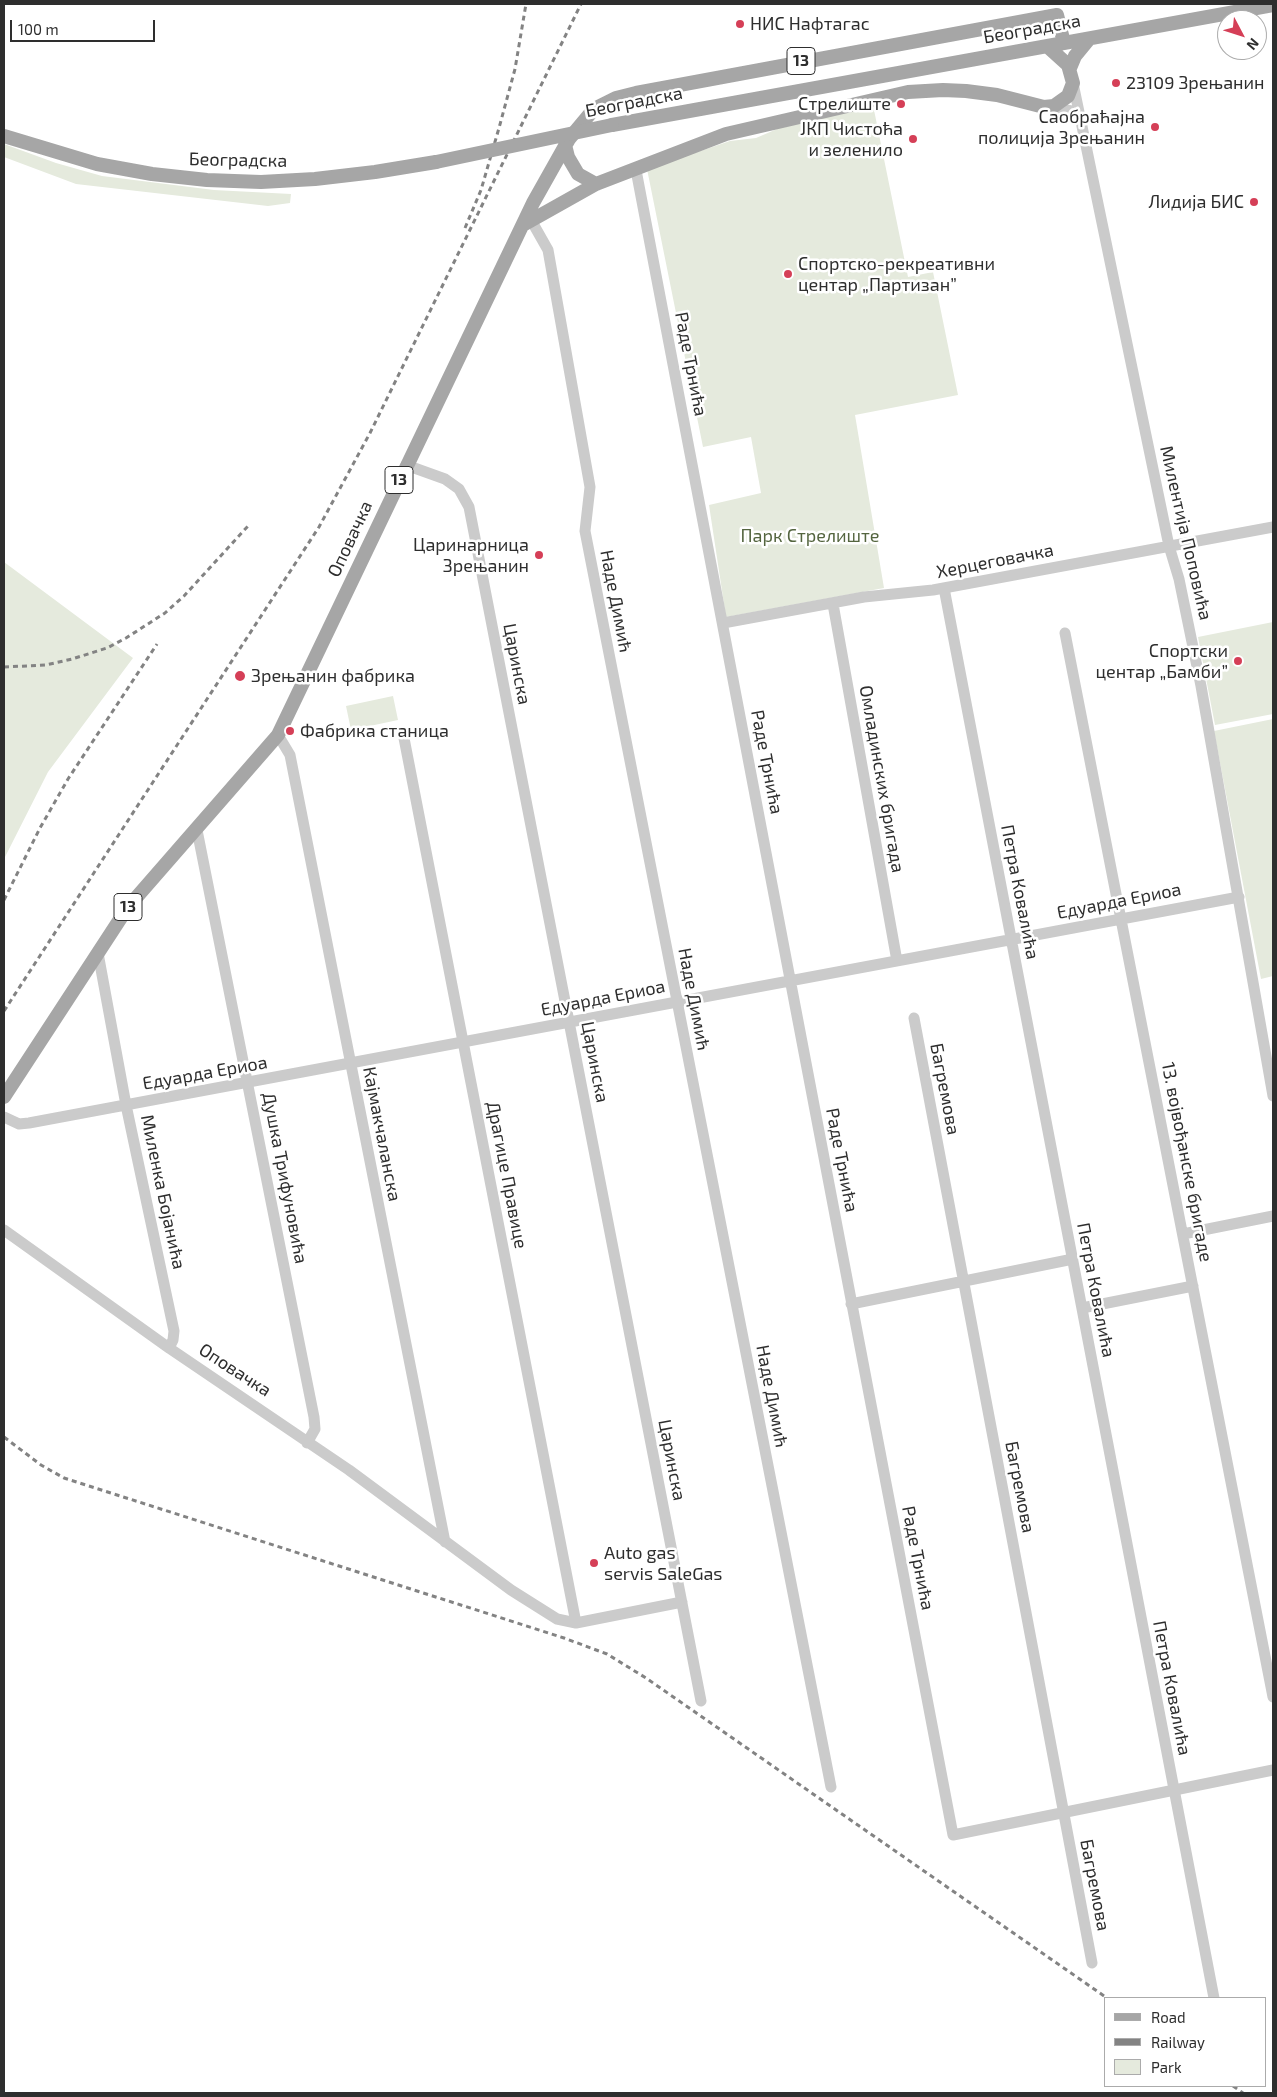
<!DOCTYPE html>
<meta charset="utf-8">
<style>
body{margin:0}
#map{position:relative;width:1277px;height:2097px;overflow:hidden;background:#fff;font-family:"Exo 2",sans-serif}
canvas{display:block}
.frame{position:absolute;inset:0;border:5px solid #2e2e2e;pointer-events:none}
.legend{position:absolute;left:1104px;top:1997px;width:162px;height:90px;box-sizing:border-box;background:#fff;border:1px solid #ababab;margin:0;padding:6px 9px;list-style:none;font-size:15px;color:#2e2e2e}
.legend li{display:flex;align-items:center;gap:10px;height:25px}
.legend b{width:25px;border:1px solid #ababab}
.north{position:absolute;left:1217px;top:10px;width:50px;height:50px;box-sizing:border-box;background:#fff;border:1px solid #ababab;border-radius:50%;rotate:130deg;font-size:14px;font-weight:700;line-height:20px;text-align:center;color:#2e2e2e}
.north::after{content:'';display:block;margin:auto;width:18px;height:22px;background:#d53f57;clip-path:polygon(50% 0,100% 100%,50% 72%,0 100%)}
.scale{position:absolute;left:10px;top:20px;width:145px;height:22px;box-sizing:border-box;border:2px solid #2e2e2e;border-top:0;padding-left:6px;font-size:15px;line-height:18px;white-space:nowrap;color:#2e2e2e;-webkit-text-stroke:4px #fff;paint-order:stroke}
</style>
<div id="map">
<canvas width="1277" height="2097"></canvas>
<div class="frame"></div>
<ul class="legend">
<li><b style="height:6px;background:#a6a6a6"></b>Road</li>
<li><b style="height:6px;background:#838383"></b>Railway</li>
<li><b style="height:14px;background:#e5eadd"></b>Park</li>
</ul>
<div class="north">N</div>
<div class="scale">100 m</div>
</div>
<script>
const context = document.querySelector('canvas').getContext('2d');
context.lineJoin = 'round';
function fillPath(path, color) { context.fillStyle = color; context.fill(path, 'evenodd'); }
const poly = rows => new Path2D(rows.map(r => 'M' + r).join(''));
function stroke(path, color, width, dash) { context.strokeStyle = color; context.lineWidth = width; context.lineCap = dash ? 'butt' : 'round'; context.setLineDash(dash || []); context.stroke(path); }
function label(font, color, halo, rows, align = 'center') {
  context.font = font + ' "Exo 2",sans-serif'; context.lineWidth = 5; context.setLineDash([]); context.textBaseline = 'middle'; context.strokeStyle = halo; context.fillStyle = color; for (const [text, x, y, turn = 0] of rows) {
    context.save(); context.translate(x, y); context.rotate((+turn || 0) * Math.PI / 180); context.textAlign = isNaN(turn) ? turn : align; if (halo) context.strokeText(text, 0, 0); context.fillText(text, 0, 0); context.restore();
  }
}
fillPath(poly([
 [873,105,908,277,933,272,958,395,855,415,884,588,726,617,709,505,761,493,751,437,703,447,647,169,730,141,756,138,784,126],
 [4,144,56,163,102,176,214,190,291,194,290,203,268,206,76,184,4,157],
 [4,562,133,658,48,772,4,859],
 [1273,622,1273,714,1215,725,1198,637],
 [393,696,398,720,351,730,346,706],
 [1273,719,1273,976,1261,979,1214,731]
]), '#e5eadd');
stroke(poly([
 [1073,83,1169,546,1179,579,1201,686,1273,1096],
 [1048,107,1078,112],
 [636,170,953,1835,1273,1770],
 [531,220,548,250,590,487,585,531,831,1787],
 [406,465,445,479,459,489,469,507,701,1701],
 [944,588,1214,1998],
 [833,604,897,961],
 [723,623,864,597,933,590,1273,527],
 [1065,633,1273,1697],
 [403,733,576,1623],
 [278,735,290,755,445,1542],
 [197,830,314,1417,315,1429,307,1443],
 [98,953,126,1105,174,1331,173,1340,169,1348],
 [914,1018,1092,1963],
 [4,1117,19,1124,29,1123,1239,897],
 [4,1230,169,1348,349,1470,511,1590,557,1619,576,1623,682,1602],
 [1183,1234,1273,1216],
 [851,1304,1073,1259],
 [1082,1308,1193,1286]
]), '#cbcbcb', 11);
stroke(poly([
 [1070,68,1075,56,1089,39],
 [612,125,1273,5],
 [4,136,97,164,152,174,207,180,261,182,315,179,375,172,436,162],
 [565,145,568,157,578,174,596,184],
 [523,225,596,184,726,134,908,92,943,90,966,91,997,95,1044,107,1054,106,1068,96,1073,83,1068,65,1047,46],
 [4,1097,128,907,278,735,533,203,569,139,594,109,616,98,636,93,1057,15,1064,43]
]), '#a6a6a6', 14);
stroke(poly([
 [465,228,481,190,499,128,515,69,526,4],
 [4,667,46,665,72,659,107,648,126,638,165,613,184,596,248,526],
 [4,900,40,828,68,779,157,644],
 [4,1011,319,527,370,433,581,4],
 [4,1437,41,1465,64,1478,564,1638,607,1654,646,1678,1107,1998],
 [1233,2086,1243,2093]
]), '#838383', 3, [5, 4]);
stroke(poly([
 [436,162,612,125]
]), '#a6a6a6', 14);
for (const [x, y, r, color] of [
 [740,24,5,"#d53f57"],
 [1116,83,5,"#d53f57"],
 [901,104,5,"#d53f57"],
 [1155,127,5,"#d53f57"],
 [913,139,5,"#d53f57"],
 [1254,202,5,"#d53f57"],
 [788,274,5,"#d53f57"],
 [539,555,5,"#d53f57"],
 [1238,661,5,"#d53f57"],
 [240,676,6,"#d53f57"],
 [290,731,5,"#d53f57"],
 [594,1563,5,"#d53f57"]
]) { const dot = new Path2D(); dot.arc(x, y, r, 0, 2 * Math.PI); context.fillStyle = color; context.fill(dot); stroke(dot, '#fff', 2); }
for (const [x, y, w] of [
 [801,61,28],
 [399,480,28],
 [128,907,28]
]) { const box = new Path2D(); box.roundRect(x - w / 2, y - 13.5, w, 27, 4); context.fillStyle = '#fff'; context.fill(box); stroke(box, '#2e2e2e', 1); }
label('bold 16px', '#2e2e2e', null, [
 ["13",801,61],
 ["13",399,480],
 ["13",128,907]
]);
label('18px', '#2e2e2e', '#fff', [
 ["НИС Нафтагас",750,24],
 ["23109 Зрењанин",1126,83],
 ["Стрелиште",891,104,"right"],
 ["Саобраћајна",1145,117,"right"],
 ["полиција Зрењанин",1145,138,"right"],
 ["ЈКП Чистоћа",903,129,"right"],
 ["и зеленило",903,150,"right"],
 ["Лидија БИС",1244,202,"right"],
 ["Спортско-рекреативни",798,264],
 ["центар „Партизан”",798,285],
 ["Царинарница",529,545,"right"],
 ["Зрењанин",529,566,"right"],
 ["Спортски",1228,651,"right"],
 ["центар „Бамби”",1228,672,"right"],
 ["Зрењанин фабрика",251,676],
 ["Фабрика станица",300,731],
 ["Auto gas",604,1553],
 ["servis SaleGas",604,1574]
], 'left');
label('18px', '#2e2e2e', '#fff', [
 ["Београдска",1032,29,-10],
 ["Београдска",634,102,-11],
 ["Београдска",238,160,1],
 ["Раде Трнића",691,364,79],
 ["Милентија Поповића",1186,533,77],
 ["Оповачка",350,539,-65],
 ["Херцеговачка",995,561,-11],
 ["Наде Димић",616,601,79],
 ["Царинска",517,664,79],
 ["Раде Трнића",767,762,79],
 ["Омладинских бригада",882,779,80],
 ["Петра Ковалића",1020,892,79],
 ["Едуарда Ериоа",1119,901,-11],
 ["Едуарда Ериоа",603,998,-11],
 ["Наде Димић",694,999,79],
 ["Царинска",595,1062,79],
 ["Едуарда Ериоа",205,1073,-10],
 ["Багремова",945,1089,79],
 ["Кајмакчаланска",382,1134,79],
 ["Раде Трнића",842,1160,79],
 ["13. војвођанске бригаде",1187,1162,79],
 ["Драгице Правице",507,1175,79],
 ["Душка Трифуновића",285,1178,79],
 ["Миленка Бојанића",163,1192,78],
 ["Петра Ковалића",1096,1290,79],
 ["Оповачка",235,1370,33],
 ["Наде Димић",772,1396,79],
 ["Царинска",672,1460,79],
 ["Багремова",1020,1487,79],
 ["Раде Трнића",918,1558,79],
 ["Петра Ковалића",1172,1688,79],
 ["Багремова",1095,1885,79]
]);
label('18px', '#54653f', '#fff', [
 ["Парк Стрелиште",810,536]
]);
</script>
